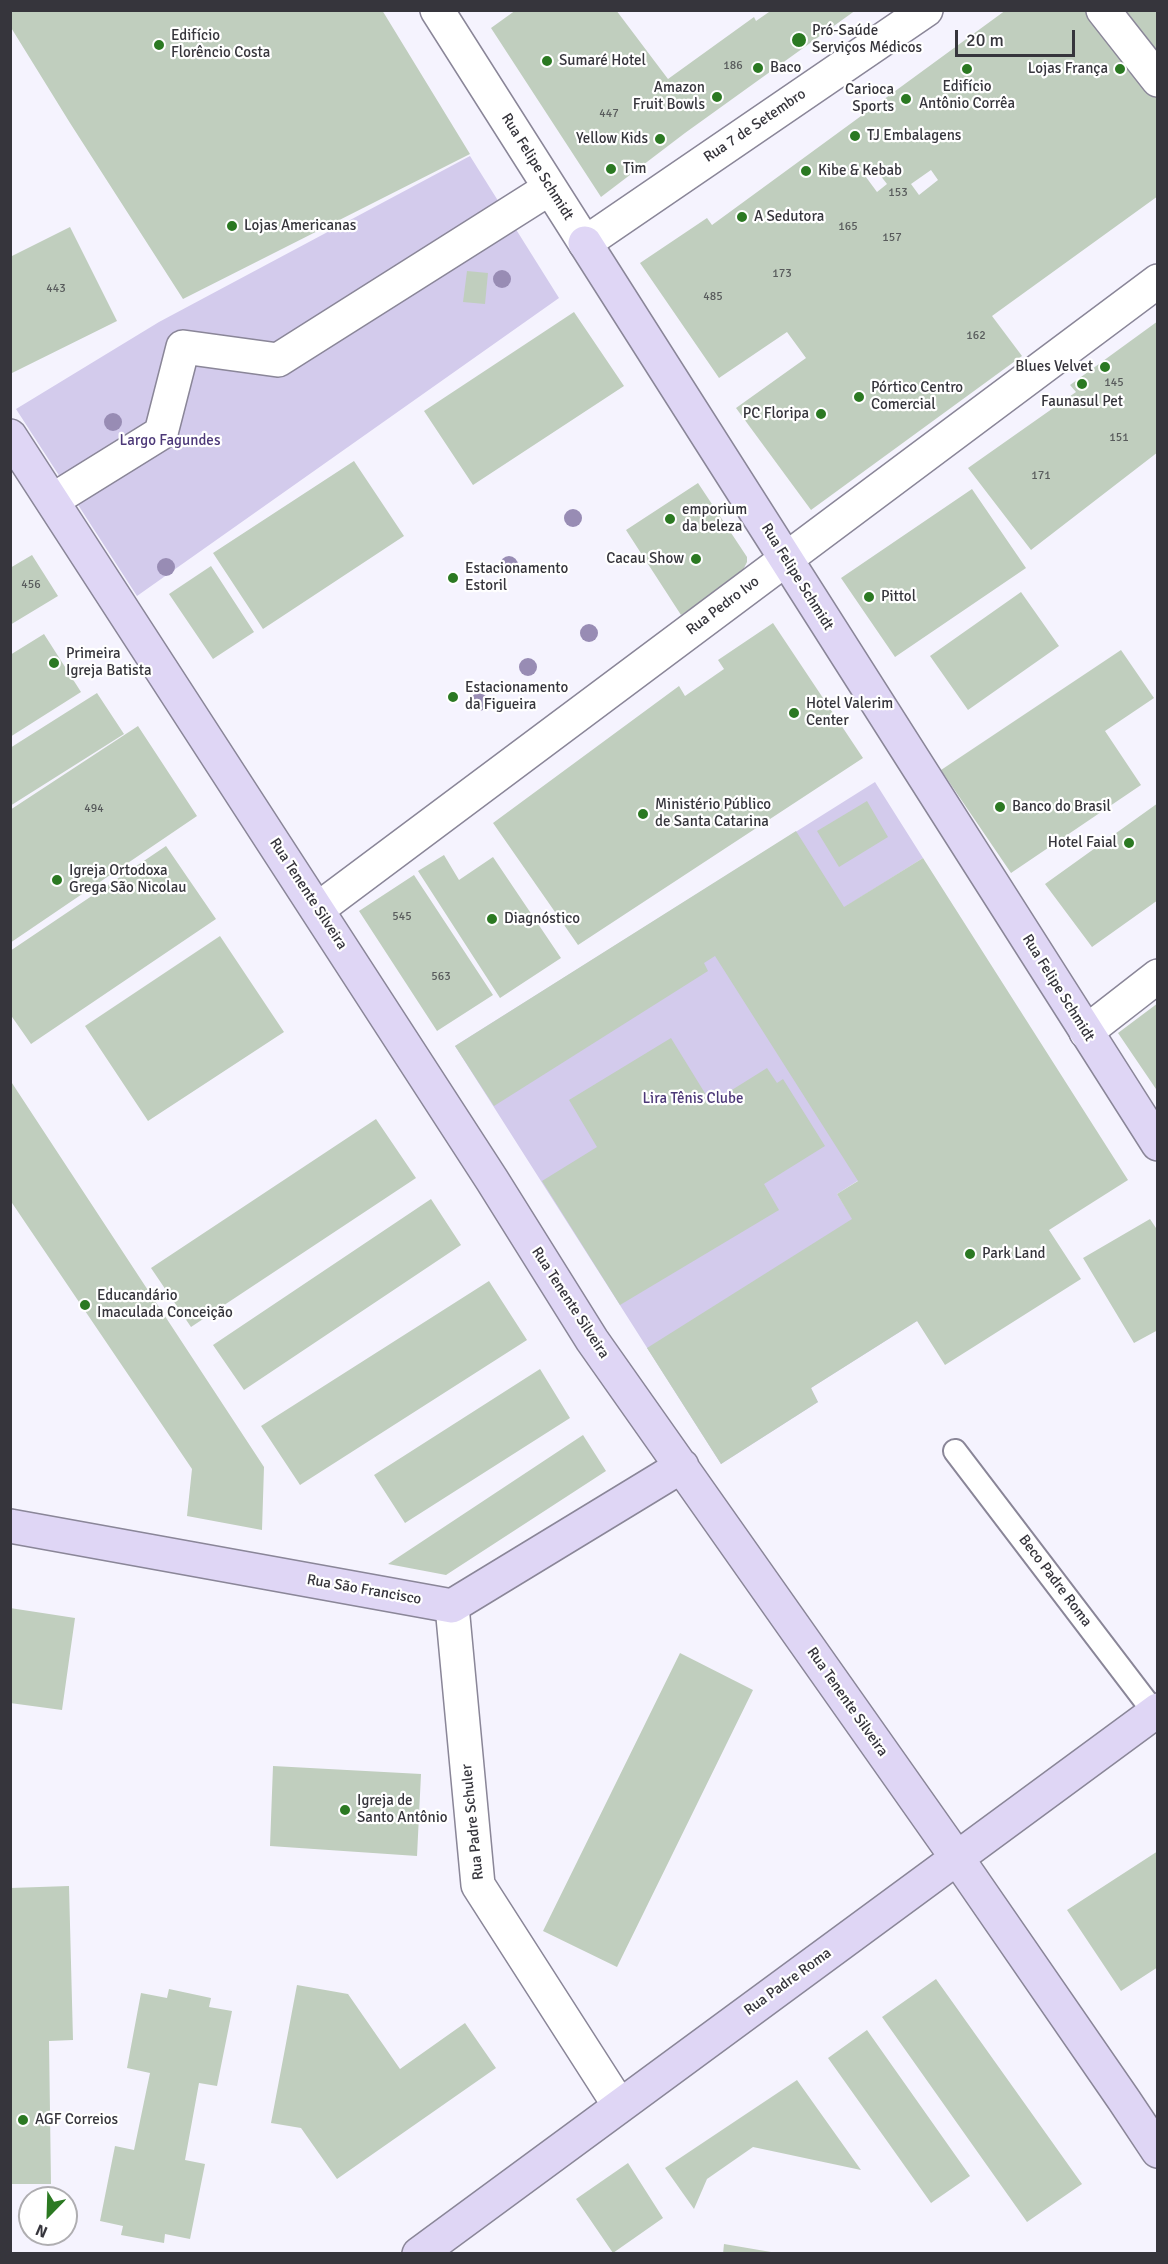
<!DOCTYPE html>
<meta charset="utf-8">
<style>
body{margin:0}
#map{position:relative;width:1168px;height:2264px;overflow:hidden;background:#f5f3fe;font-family:Signika,sans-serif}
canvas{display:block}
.frame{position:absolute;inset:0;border:12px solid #36353c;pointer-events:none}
.north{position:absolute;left:18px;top:2186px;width:60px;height:60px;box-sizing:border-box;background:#fff;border:2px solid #afaeb1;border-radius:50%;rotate:203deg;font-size:16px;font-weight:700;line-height:24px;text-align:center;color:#36353c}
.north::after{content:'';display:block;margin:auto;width:21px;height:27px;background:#2b7922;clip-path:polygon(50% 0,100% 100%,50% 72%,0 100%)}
.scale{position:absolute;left:955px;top:30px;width:120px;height:27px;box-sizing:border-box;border:3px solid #36353c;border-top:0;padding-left:8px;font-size:18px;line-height:21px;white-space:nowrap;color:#36353c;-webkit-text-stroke:4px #fff;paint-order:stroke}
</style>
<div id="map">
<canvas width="1168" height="2264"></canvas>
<div class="frame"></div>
<div class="north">N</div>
<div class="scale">20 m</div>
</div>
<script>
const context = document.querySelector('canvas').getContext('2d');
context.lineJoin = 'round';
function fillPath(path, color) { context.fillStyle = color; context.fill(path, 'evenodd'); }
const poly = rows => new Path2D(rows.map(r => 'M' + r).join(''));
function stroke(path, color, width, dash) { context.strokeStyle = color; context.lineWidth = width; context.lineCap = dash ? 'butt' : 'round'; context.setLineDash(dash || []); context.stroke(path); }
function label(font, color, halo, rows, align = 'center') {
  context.font = font + ' Signika,sans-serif'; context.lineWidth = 4.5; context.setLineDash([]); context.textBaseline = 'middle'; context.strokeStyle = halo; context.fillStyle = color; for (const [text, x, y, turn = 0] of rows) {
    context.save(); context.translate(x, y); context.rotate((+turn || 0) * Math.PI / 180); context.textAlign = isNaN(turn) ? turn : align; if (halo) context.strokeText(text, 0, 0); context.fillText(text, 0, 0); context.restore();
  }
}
fillPath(poly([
 [470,156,559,298,137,596,16,409,159,322],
 [875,782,923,858,845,907,972,1108,837,1194,917,1321,811,1388,818,1402,721,1464,455,1046]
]), '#d3cbec');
fillPath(poly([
 [10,10,382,10,470,154,183,299,70,123,10,26],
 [516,10,616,10,668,79,754,17,756,21,769,12,768,10,856,10,685,133,601,197,491,28],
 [1006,10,1097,10,1158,93,1158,196,992,316,1022,356,811,510,736,408,806,358,787,332,719,378,640,263,707,218,712,225],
 [873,166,887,184,877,192,863,173],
 [931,170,938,180,919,195,911,184],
 [1122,10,1158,10,1158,55],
 [70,227,117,321,10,374,10,257],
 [467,271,488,273,485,304,463,302],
 [574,312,624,386,473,485,424,411],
 [1158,321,1158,452,1031,550,968,468,1076,392,1070,385],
 [354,461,404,536,263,629,213,553],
 [698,483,747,557,747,562,740,576,681,615,626,530],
 [972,489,1026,568,895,657,841,578],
 [32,555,58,596,10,625,10,568],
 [211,566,254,632,213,659,169,594],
 [1021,592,1059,646,968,710,930,656],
 [773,623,863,758,578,945,493,823,679,686,685,696,724,669,718,660],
 [44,634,81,692,10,737,10,655],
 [1121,650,1154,698,1105,731,1141,785,1011,873,941,770],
 [97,693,124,734,10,806,10,748],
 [138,726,197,816,10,943,10,810],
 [867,801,888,837,839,867,817,831],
 [1158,803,1158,900,1092,947,1045,884],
 [796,831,844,907,923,858,1128,1180,1049,1230,1081,1279,945,1365,917,1321,811,1388,818,1402,721,1464,647,1348,852,1219,837,1194,858,1181,715,956,704,963,708,971,494,1106,455,1046],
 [166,846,216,919,31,1044,10,1014,10,951],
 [444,855,459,880,493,857,561,958,500,998,418,871],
 [414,875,493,995,437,1031,359,911],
 [220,936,284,1032,148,1121,85,1026],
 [1158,1003,1158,1092,1118,1033],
 [671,1038,711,1103,767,1068,777,1083,783,1079,825,1146,764,1184,779,1210,620,1305,542,1181,597,1147,569,1100],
 [10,1080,264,1467,262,1530,187,1516,192,1469,10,1200],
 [376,1119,416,1178,191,1327,151,1268],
 [431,1199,461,1245,244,1390,213,1345],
 [1150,1219,1158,1231,1158,1330,1134,1343,1083,1258],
 [489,1281,527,1340,300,1485,261,1426],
 [540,1369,570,1418,405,1523,374,1475],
 [583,1435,606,1471,446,1575,388,1564],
 [10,1608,75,1618,62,1710,10,1703],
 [680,1653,753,1690,617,1967,543,1931],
 [273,1766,421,1774,417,1856,270,1846],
 [1158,1851,1158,1967,1121,1991,1067,1910],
 [69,1886,73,2040,49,2041,51,2184,10,2184,10,1888],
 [936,1979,1082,2184,1027,2222,882,2017],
 [297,1985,348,1994,400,2069,465,2023,496,2068,337,2179,301,2128,271,2123],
 [169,1989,211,1998,209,2007,232,2011,217,2086,199,2083,185,2160,205,2164,190,2239,165,2234,164,2243,121,2235,123,2226,100,2221,115,2146,134,2150,150,2073,127,2068,141,1993,167,1998],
 [867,2030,970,2176,931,2203,828,2058],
 [797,2080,861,2170,753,2147,707,2179,694,2209,665,2168],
 [628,2163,663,2218,613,2253,576,2199],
 [724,2244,771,2252,771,2254,723,2254]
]), '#c0cebe');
const lane = poly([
 [955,1451,1154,1712]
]);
const street = poly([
 [437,10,585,243,926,10],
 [1103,10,1158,80],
 [53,500,161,433,183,347,278,360,550,188],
 [318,909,1158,281],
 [1086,1032,1158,976],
 [452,1606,478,1885,619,2105]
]);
const secondary = poly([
 [585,243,1158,1144],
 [10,436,492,1180,592,1340,957,1858,1124,2100,1158,2151],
 [10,1526,452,1606,682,1466],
 [419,2254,1158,1710]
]);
stroke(lane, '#8a8698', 26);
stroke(street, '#8a8698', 36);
stroke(secondary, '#8a8698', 36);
stroke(lane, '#fff', 22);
stroke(street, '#fff', 33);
stroke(secondary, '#dfd6f5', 33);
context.fillStyle = '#988cb4';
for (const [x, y] of [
 [502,279],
 [113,422],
 [573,518],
 [509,565],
 [166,567],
 [589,633],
 [528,667],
 [479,702]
]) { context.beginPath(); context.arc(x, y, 9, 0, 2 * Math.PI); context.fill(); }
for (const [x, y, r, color] of [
 [799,40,8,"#2b7922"],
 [159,45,6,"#2b7922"],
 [547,61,6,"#2b7922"],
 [758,68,6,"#2b7922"],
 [967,69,6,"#2b7922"],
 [1120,69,6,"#2b7922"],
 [717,97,6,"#2b7922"],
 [906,99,6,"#2b7922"],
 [855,136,6,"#2b7922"],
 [660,139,6,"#2b7922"],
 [611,169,6,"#2b7922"],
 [806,171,6,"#2b7922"],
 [742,217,6,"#2b7922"],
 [232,226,6,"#2b7922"],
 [1105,367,6,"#2b7922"],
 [1082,384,6,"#2b7922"],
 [859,397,6,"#2b7922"],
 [821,414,6,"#2b7922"],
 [670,519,6,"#2b7922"],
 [696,559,6,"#2b7922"],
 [453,578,6,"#2b7922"],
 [869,597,6,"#2b7922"],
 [54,663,6,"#2b7922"],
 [453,697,6,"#2b7922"],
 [794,713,6,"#2b7922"],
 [1000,807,6,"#2b7922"],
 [643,814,6,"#2b7922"],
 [1129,843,6,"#2b7922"],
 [57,880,6,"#2b7922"],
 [492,919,6,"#2b7922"],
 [970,1254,6,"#2b7922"],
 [85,1305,6,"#2b7922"],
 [345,1810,6,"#2b7922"],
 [23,2120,6,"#2b7922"]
]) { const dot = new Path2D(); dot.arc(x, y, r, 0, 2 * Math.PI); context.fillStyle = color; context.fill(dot); stroke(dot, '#fff', 2); }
label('12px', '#585b5c', null, [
 ["186",733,66],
 ["447",609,114],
 ["153",898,193],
 ["165",848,227],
 ["157",892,238],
 ["173",782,274],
 ["443",56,289],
 ["485",713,297],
 ["162",976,336],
 ["145",1114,383],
 ["151",1119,438],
 ["171",1041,476],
 ["456",31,585],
 ["494",94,809],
 ["545",402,917],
 ["563",441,977]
]);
label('15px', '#36353c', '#fff', [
 ["Pró-Saúde",812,31],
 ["Serviços Médicos",812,48],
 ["Edifício",171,36],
 ["Florêncio Costa",171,53],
 ["Sumaré Hotel",559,61],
 ["Baco",770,68],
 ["Lojas França",1108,69,"right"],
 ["Edifício",967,87,"center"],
 ["Antônio Corrêa",967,104,"center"],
 ["Amazon",705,88,"right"],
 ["Fruit Bowls",705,105,"right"],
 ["Carioca",894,90,"right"],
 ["Sports",894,107,"right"],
 ["TJ Embalagens",867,136],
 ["Yellow Kids",648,139,"right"],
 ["Tim",623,169],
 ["Kibe & Kebab",818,171],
 ["A Sedutora",754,217],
 ["Lojas Americanas",244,226],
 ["Blues Velvet",1093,367,"right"],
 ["Pórtico Centro",871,388],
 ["Comercial",871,405],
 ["Faunasul Pet",1082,402,"center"],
 ["PC Floripa",809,414,"right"],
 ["emporium",682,510],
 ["da beleza",682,527],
 ["Cacau Show",684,559,"right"],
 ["Estacionamento",465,569],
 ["Estoril",465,586],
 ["Pittol",881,597],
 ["Primeira",66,654],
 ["Igreja Batista",66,671],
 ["Estacionamento",465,688],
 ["da Figueira",465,705],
 ["Hotel Valerim",806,704],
 ["Center",806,721],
 ["Ministério Público",655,805],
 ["de Santa Catarina",655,822],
 ["Banco do Brasil",1012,807],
 ["Hotel Faial",1117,843,"right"],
 ["Igreja Ortodoxa",69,871],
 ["Grega São Nicolau",69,888],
 ["Diagnóstico",504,919],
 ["Park Land",982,1254],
 ["Educandário",97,1296],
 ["Imaculada Conceição",97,1313],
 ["Igreja de",357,1801],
 ["Santo Antônio",357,1818],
 ["AGF Correios",35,2120]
], 'left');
label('15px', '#36353c', '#fff', [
 ["Rua 7 de Setembro",755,126,-34],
 ["Rua Felipe Schmidt",537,167,58],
 ["Rua Felipe Schmidt",797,577,58],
 ["Rua Pedro Ivo",723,606,-37],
 ["Rua Tenente Silveira",308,894,57],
 ["Rua Felipe Schmidt",1058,988,58],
 ["Rua Tenente Silveira",570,1303,57],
 ["Beco Padre Roma",1055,1581,53],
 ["Rua São Francisco",364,1590,10],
 ["Rua Tenente Silveira",847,1702,55],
 ["Rua Padre Schuler",473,1822,-96],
 ["Rua Padre Roma",788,1982,-36]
]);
label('15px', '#4c3878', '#fff', [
 ["Largo Fagundes",170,441],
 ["Lira Tênis Clube",693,1099]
]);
</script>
